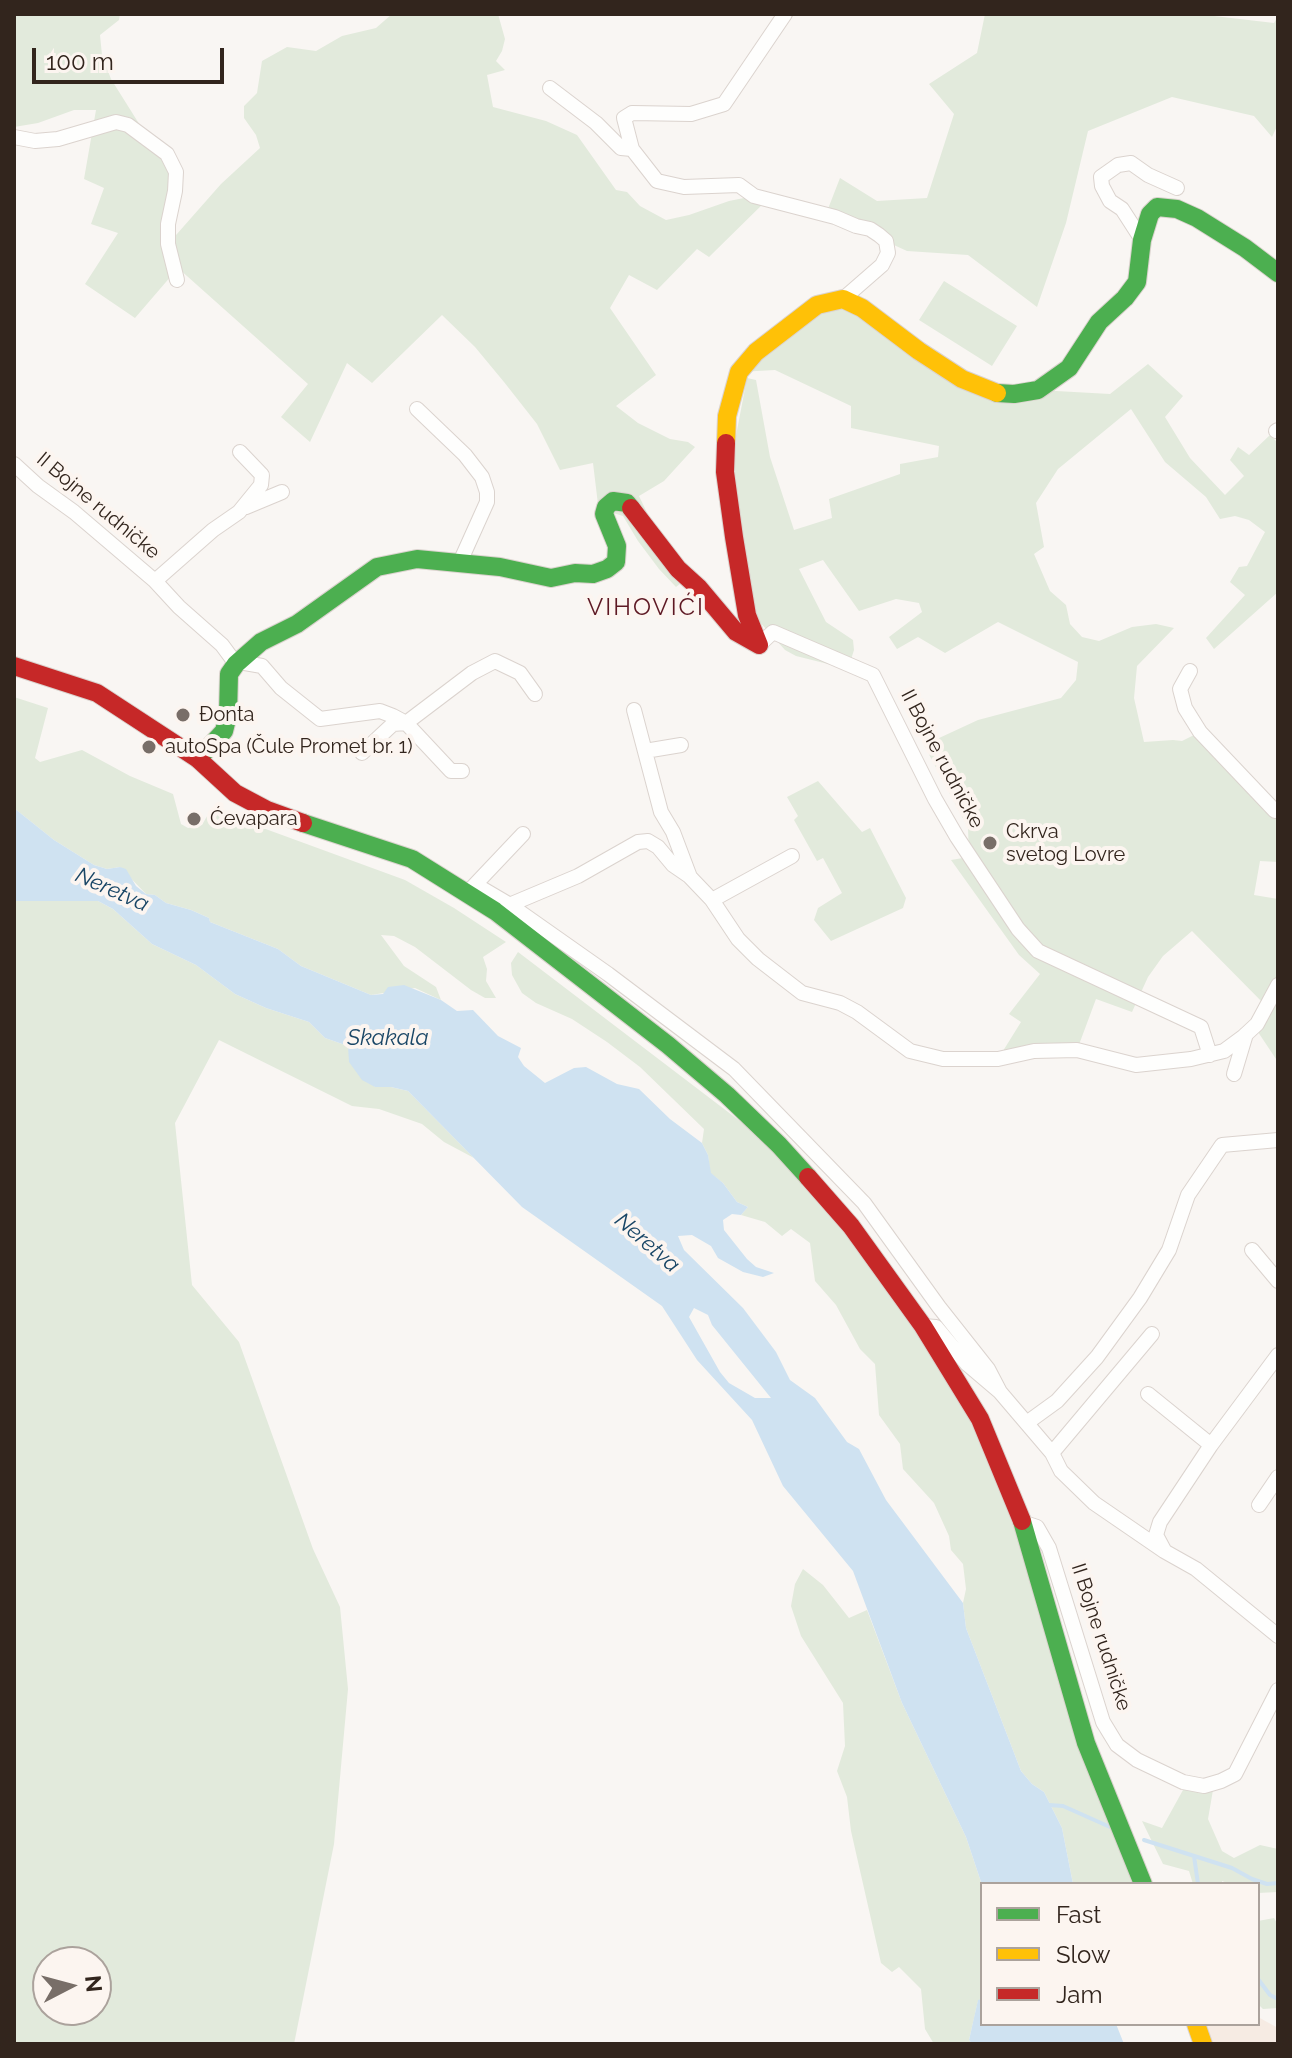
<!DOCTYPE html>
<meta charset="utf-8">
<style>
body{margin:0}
#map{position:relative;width:1292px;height:2058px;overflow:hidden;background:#f9f6f3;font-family:Raleway,sans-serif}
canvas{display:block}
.frame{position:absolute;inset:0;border:16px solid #32251d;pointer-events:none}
.legend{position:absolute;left:980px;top:1882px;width:280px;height:144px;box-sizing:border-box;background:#fcf5f0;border:2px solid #aba29c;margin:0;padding:10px 14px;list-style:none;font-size:24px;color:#32251d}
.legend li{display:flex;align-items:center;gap:16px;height:40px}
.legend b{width:40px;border:2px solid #aba29c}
.north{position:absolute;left:32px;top:1946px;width:80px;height:80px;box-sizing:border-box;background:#fcf5f0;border:2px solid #aba29c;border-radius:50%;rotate:84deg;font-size:22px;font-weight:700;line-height:32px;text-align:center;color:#32251d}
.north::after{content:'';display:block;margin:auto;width:28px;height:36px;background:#786e68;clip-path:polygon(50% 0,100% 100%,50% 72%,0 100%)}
.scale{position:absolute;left:32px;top:48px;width:192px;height:36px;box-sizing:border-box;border:4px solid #32251d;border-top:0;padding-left:10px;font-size:24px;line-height:28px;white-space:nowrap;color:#32251d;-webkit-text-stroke:6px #fcf5f0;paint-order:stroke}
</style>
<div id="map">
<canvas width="1292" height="2058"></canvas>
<div class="frame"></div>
<ul class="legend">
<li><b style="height:10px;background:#4caf50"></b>Fast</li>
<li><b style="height:10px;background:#ffc107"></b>Slow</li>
<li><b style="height:10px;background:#c62828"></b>Jam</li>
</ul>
<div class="north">N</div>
<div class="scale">100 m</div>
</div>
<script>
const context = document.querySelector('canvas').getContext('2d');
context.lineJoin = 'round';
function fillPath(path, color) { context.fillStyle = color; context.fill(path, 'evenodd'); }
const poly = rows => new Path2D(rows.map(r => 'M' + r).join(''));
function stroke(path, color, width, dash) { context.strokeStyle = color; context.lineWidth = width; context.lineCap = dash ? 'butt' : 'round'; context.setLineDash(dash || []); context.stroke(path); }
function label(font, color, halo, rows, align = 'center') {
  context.font = font + ' Raleway,sans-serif'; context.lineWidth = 8; context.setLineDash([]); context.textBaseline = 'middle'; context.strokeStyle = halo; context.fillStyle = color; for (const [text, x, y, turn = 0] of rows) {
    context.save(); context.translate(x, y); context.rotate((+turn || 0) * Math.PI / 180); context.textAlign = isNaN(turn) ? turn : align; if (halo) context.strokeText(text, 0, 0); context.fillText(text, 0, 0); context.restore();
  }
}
fillPath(poly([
 [1258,2017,1278,2028,1278,2044,1203,2044,1196,2024,1258,2024]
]), '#f6ebe3');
fillPath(poly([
 [14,14,120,14,119,20,100,35,102,55,111,79,148,138,176,172,169,243,221,184,260,148,256,135,244,118,244,106,257,93,262,61,287,47,316,51,342,36,376,28,392,14,498,14,505,39,502,51,496,61,505,70,487,75,493,107,546,121,577,135,616,190,627,192,640,206,666,220,689,215,729,201,754,196,768,199,709,257,697,249,657,290,629,275,610,308,656,375,616,406,638,423,670,439,688,442,695,447,664,481,639,496,681,583,676,587,659,569,638,541,623,516,610,512,600,521,593,463,560,470,537,424,504,382,475,347,442,315,372,383,347,363,310,442,281,417,308,384,178,268,135,318,85,284,118,233,91,224,104,188,84,179,96,110,74,110,38,123,14,127],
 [985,14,1197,14,1274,23,1278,16,1278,124,1272,137,1254,116,1172,97,1088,131,1066,223,1037,307,968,255,907,251,826,214,840,178,877,201,927,198,954,114,929,84,977,53],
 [944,281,1017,326,992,366,919,320],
 [840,300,962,379,1038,390,1110,394,1148,364,1183,396,1165,417,1190,458,1225,495,1244,476,1230,460,1238,447,1249,455,1270,435,1278,443,1278,592,1214,649,1206,638,1245,595,1230,582,1239,567,1247,566,1265,532,1249,520,1235,516,1220,519,1206,497,1165,462,1131,409,1058,469,1036,503,1044,547,1034,554,1050,591,1066,605,1070,624,1082,637,1099,641,1132,627,1156,624,1174,628,1137,666,1134,698,1144,742,1173,740,1182,741,1200,732,1278,816,1278,862,1260,861,1254,895,1278,899,1278,1062,1258,1032,1267,1007,1192,931,1163,956,1148,977,1132,1012,1096,999,1077,1050,998,1059,1021,1022,1009,1014,1040,974,1019,955,951,860,969,857,968,828,924,745,978,720,1061,698,1076,680,1078,662,998,622,945,653,918,637,897,649,889,637,922,612,919,603,896,599,859,611,823,560,799,569,826,622,853,640,854,650,848,669,796,656,785,650,757,619,740,608,734,446,747,378,756,380,770,457,794,530,832,518,829,499,900,474,900,464,938,457,939,446,851,428,851,406,775,370,739,372],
 [14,697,48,708,35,758,40,762,82,750,130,776,173,794,181,824,188,828,202,825,211,809,405,880,454,908,506,942,483,957,487,969,486,981,496,998,485,998,471,990,415,947,394,936,381,935,404,966,436,987,441,1000,415,988,371,995,301,966,278,949,210,922,209,918,191,910,166,903,155,895,146,894,120,867,107,869,94,865,54,840,14,808],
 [818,781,862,832,870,828,906,898,903,908,831,941,814,920,818,908,842,893,823,858,817,861,794,820,798,816,787,797],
 [84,899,98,901,113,909,152,944,196,965,235,994,266,1008,309,1022,325,1038,348,1046,375,1087,391,1087,408,1091,474,1158,444,1142,422,1124,379,1109,352,1106,219,1040,175,1123,192,1285,239,1342,313,1549,340,1607,348,1689,334,1844,294,2044,14,2044,14,901],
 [48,1962,96,1962,96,2010,48,2010],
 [518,952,774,1147,851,1226,980,1419,1143,1884,1073,1884,1062,1828,1044,1792,1032,1784,1021,1771,966,1628,963,1603,966,1589,963,1564,951,1550,949,1536,934,1503,903,1469,900,1444,879,1415,875,1364,860,1349,836,1305,815,1281,810,1243,791,1229,782,1236,765,1222,741,1215,748,1207,737,1202,723,1183,710,1173,708,1155,702,1143,704,1129,640,1067,607,1042,572,1019,536,1003,522,993,512,975,511,963],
 [803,1569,823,1585,849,1618,867,1610,902,1703,966,1837,982,1885,982,1999,978,2001,969,2040,972,2044,934,2044,925,2029,921,1989,899,1967,892,1972,881,1963,851,1831,847,1797,837,1771,845,1746,843,1703,801,1636,791,1606,795,1584],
 [1183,1790,1213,1790,1208,1819,1222,1851,1234,1858,1260,1845,1278,1849,1278,1892,1258,1893,1258,1884,1230,1884,1222,1881,1222,1884,1193,1884,1189,1871,1163,1864,1142,1821,1162,1828],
 [1274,1918,1278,1925,1278,2008,1263,2009,1258,2004,1258,1921]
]), '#e2eadc');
fillPath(poly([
 [14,808,54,840,94,865,107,869,120,867,126,869,136,886,146,894,155,895,166,903,191,910,209,918,210,922,278,949,301,966,371,995,383,994,388,987,404,985,441,1000,457,1011,473,1010,498,1036,521,1048,518,1057,524,1066,545,1083,574,1068,586,1067,617,1084,639,1089,670,1119,702,1143,708,1155,711,1173,723,1183,737,1202,748,1207,741,1215,732,1214,723,1220,724,1230,747,1259,756,1267,774,1273,763,1277,743,1272,718,1258,711,1246,692,1235,678,1236,684,1250,743,1308,776,1352,790,1380,815,1398,847,1442,859,1449,886,1500,963,1603,966,1628,1021,1771,1032,1784,1044,1792,1062,1828,1073,1884,982,1885,966,1837,902,1703,853,1571,783,1486,752,1420,697,1360,662,1306,522,1207,408,1091,391,1087,375,1087,362,1080,349,1062,348,1046,325,1038,309,1022,266,1008,235,994,196,965,152,944,113,909,98,901,14,901],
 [694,1308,708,1315,712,1325,771,1398,755,1398,729,1383,720,1372,689,1317],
 [982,1999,982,2024,1116,2024,1124,2044,972,2044,969,2040,978,2000]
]), '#cfe2f1');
stroke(poly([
 [1049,1805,1063,1806,1110,1827],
 [1144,1840,1232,1868,1252,1879,1267,1884,1278,1883],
 [1194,1856,1198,1884],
 [1258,1979,1270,1995,1278,1999]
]), '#cfe2f1', 4);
const street = poly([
 [785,14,724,104,691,114,632,113,624,118,632,149,657,181,684,187,739,185,754,196,835,217,856,226,870,229,879,235,886,241,888,253,882,265,843,299],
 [550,88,596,123,621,148,632,149],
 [14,137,35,141,58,139,116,122,128,125,167,154,176,172,175,191,168,224,168,244,177,280],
 [1142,240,1122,209,1110,201,1102,186,1101,177,1118,165,1131,163,1148,175,1177,188],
 [417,409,465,455,482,477,487,492,487,502,460,562],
 [1276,431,1278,430],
 [14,464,38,486,74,512,155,581,179,607,222,645,236,664],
 [246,507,282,492],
 [155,581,213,530,239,512,261,485,262,475,240,452],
 [759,645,773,632,873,675,935,799,957,837,1018,929,1038,951,1201,1027,1210,1055],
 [239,662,262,666,281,688,320,719,380,711,393,716,406,723,451,771,462,771],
 [1190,671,1180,689,1185,708,1200,732,1275,811],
 [634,710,661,812,673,832,690,877,712,900,738,939,758,959,802,993,840,1003,857,1012,910,1051,943,1059,998,1059,1034,1051,1077,1050,1136,1065,1191,1059,1224,1051,1243,1037,1257,1024,1278,985],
 [645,751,681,745],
 [362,753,393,724,406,723,472,673,495,661,520,673,535,694],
 [476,885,510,905,608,974,734,1069,864,1203,939,1307,988,1369,1000,1392],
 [469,891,523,834],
 [712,900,792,856],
 [502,908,578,876,638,842,648,841,658,847,673,865,689,876],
 [1234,1074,1246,1034],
 [1252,1250,1278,1281],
 [923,1326,936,1327,967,1364,1000,1392,1052,1453,1061,1471,1094,1503,1164,1551,1196,1569,1278,1636],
 [1148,1394,1211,1445],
 [1028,1422,1057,1401,1097,1357,1140,1298,1169,1250,1188,1195,1222,1145,1278,1140],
 [1052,1453,1152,1334],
 [1259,1505,1278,1477],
 [1022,1522,1037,1527,1049,1548,1103,1722,1117,1745,1137,1760,1183,1782,1204,1786,1221,1781,1235,1774,1278,1690],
 [1164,1550,1156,1535,1160,1522,1211,1445,1278,1355]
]);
const fast = poly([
 [997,393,1014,394,1038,390,1069,368,1099,322,1125,298,1137,282,1142,240,1150,214,1157,207,1177,209,1197,218,1245,248,1278,273],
 [198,759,224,731,228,715,229,674,236,664,261,642,297,624,377,567,417,559,500,567,551,578,575,573,593,574,607,569,616,562,617,546,604,514,606,507,613,501,627,503,631,508],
 [303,823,412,859,495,911,668,1045,727,1095,779,1145,808,1177],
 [1022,1521,1086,1743,1143,1884]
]);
const slow = poly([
 [726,443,727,416,739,372,756,352,817,305,843,299,862,308,919,351,962,379,997,393],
 [1196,2024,1203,2044]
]);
const jam = poly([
 [631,508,678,569,699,588,736,632,759,645,747,615,734,537,725,472,726,443],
 [14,666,97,693,198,759,235,793,267,810,303,823],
 [808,1177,851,1226,923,1326,980,1419,1022,1521]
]);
stroke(street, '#dbd3ce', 16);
stroke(fast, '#dbd3ce', 20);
stroke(slow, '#dbd3ce', 20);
stroke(jam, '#dbd3ce', 20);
stroke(street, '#fefefd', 14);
stroke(fast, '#4caf50', 18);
stroke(slow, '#ffc107', 18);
stroke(jam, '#c62828', 18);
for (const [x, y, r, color] of [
 [183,715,8,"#786e68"],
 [149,747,8,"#786e68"],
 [194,819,8,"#786e68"],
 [990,843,8,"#786e68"]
]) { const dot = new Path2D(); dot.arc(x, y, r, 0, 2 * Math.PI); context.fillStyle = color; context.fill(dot); stroke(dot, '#fcf5f0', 3); }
label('20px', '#32251d', '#fcf5f0', [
 ["II Bojne rudničke",98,506,40],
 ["II Bojne rudničke",942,759,62],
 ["II Bojne rudničke",1101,1637,72]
]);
label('20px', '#32251d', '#fcf5f0', [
 ["Đonta",199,715],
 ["autoSpa (Čule Promet br. 1)",165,747],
 ["Ćevapara",210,819],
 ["Ckrva",1006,832],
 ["svetog Lovre",1006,855]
], 'left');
label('italic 22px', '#194666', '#fcf5f0', [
 ["Neretva",112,890,24],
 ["Skakala",388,1038],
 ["Neretva",647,1243,41]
]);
context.letterSpacing = '2px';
label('24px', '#5d1823', '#fcf5f0', [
 ["VIHOVIĆI",646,608]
]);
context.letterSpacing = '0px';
</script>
